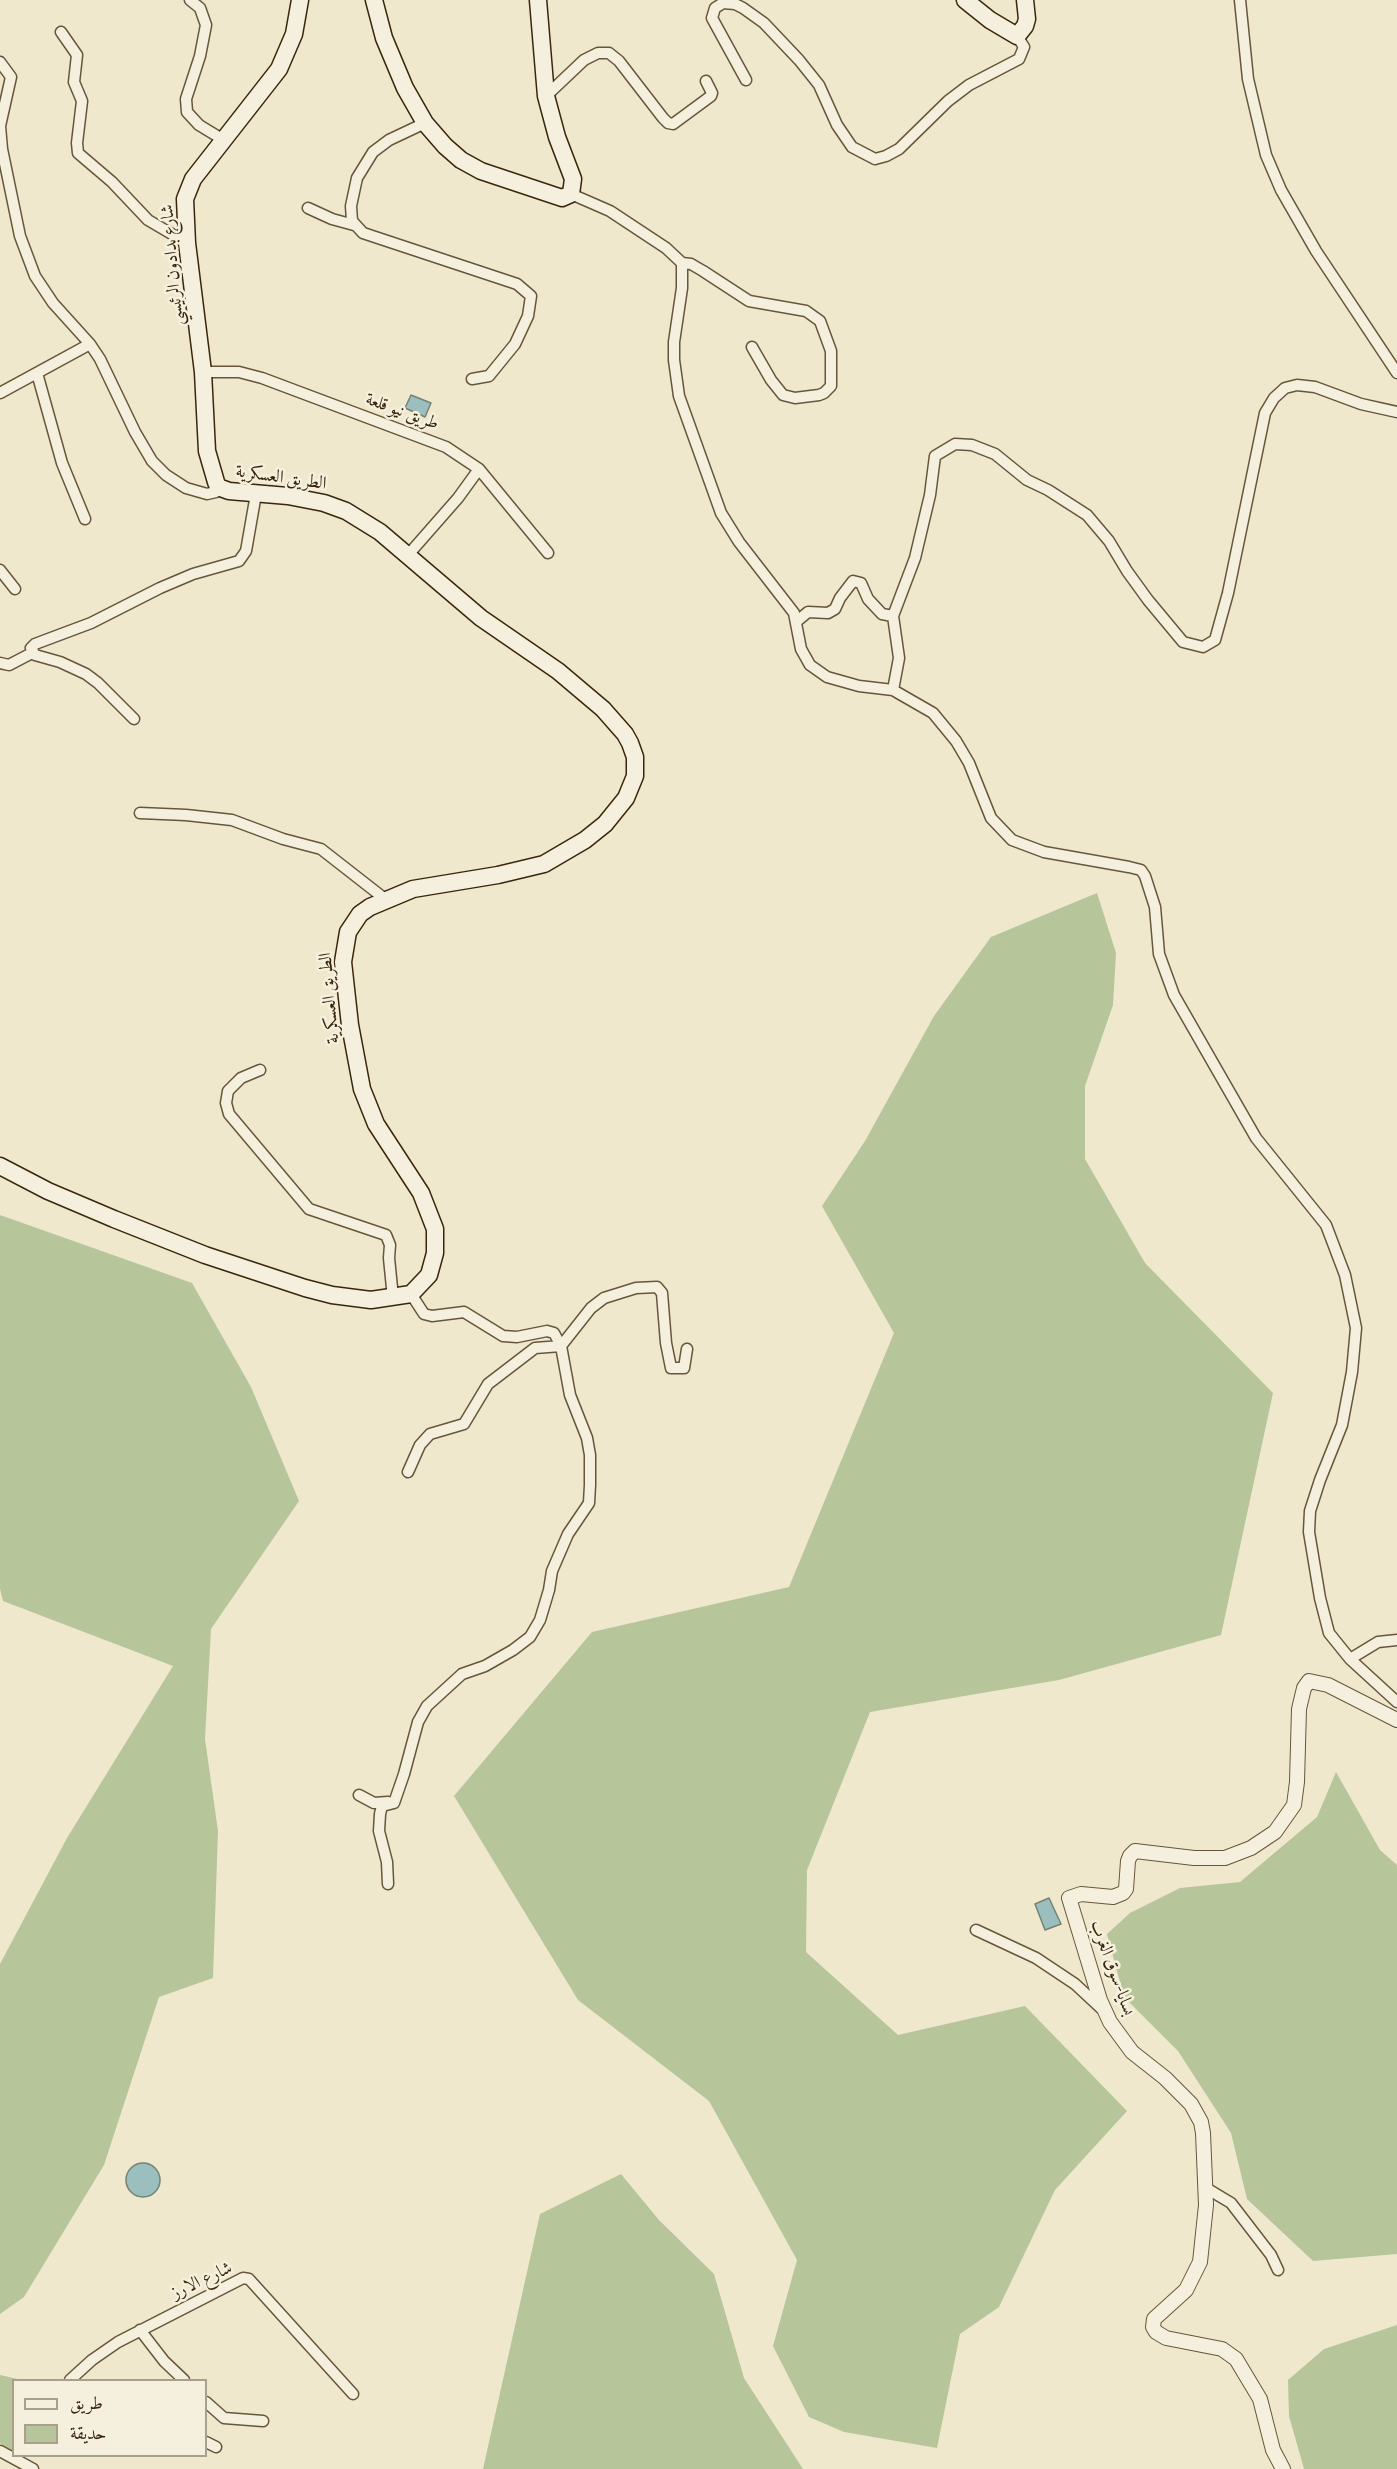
<!DOCTYPE html>
<meta charset="utf-8">
<style>
body{margin:0}
#map{position:relative;width:1397px;height:2469px;overflow:hidden;background:#efe8cc;font-family:Alegreya,Amiri,serif}
canvas{display:block}
.legend{position:absolute;left:12px;top:2379px;width:195px;height:78px;box-sizing:border-box;background:#f5f0de;border:2px solid #aa9f8a;margin:0;padding:8px 10px;list-style:none;font-size:18px;color:#3a260c}
.legend li{display:flex;align-items:center;gap:12px;height:30px}
.legend b{width:30px;border:2px solid #aa9f8a}
</style>
<div id="map">
<canvas width="1397" height="2469"></canvas>
<ul class="legend">
<li><b style="height:8px;background:#f5f0de"></b>طريق</li>
<li><b style="height:16px;background:#b6c69a"></b>حديقة</li>
</ul>
</div>
<script>
const context = document.querySelector('canvas').getContext('2d');
context.lineJoin = 'round';
function fillPath(path, color) { context.fillStyle = color; context.fill(path, 'evenodd'); }
const poly = rows => new Path2D(rows.map(r => 'M' + r).join(''));
function stroke(path, color, width, dash) { context.strokeStyle = color; context.lineWidth = width; context.lineCap = dash ? 'butt' : 'round'; context.setLineDash(dash || []); context.stroke(path); }
function label(font, color, halo, rows, align = 'center') {
  context.font = font + ' Alegreya,Amiri,serif'; context.lineWidth = 5; context.setLineDash([]); context.textBaseline = 'middle'; context.strokeStyle = halo; context.fillStyle = color; for (const [text, x, y, turn = 0] of rows) {
    context.save(); context.translate(x, y); context.rotate((+turn || 0) * Math.PI / 180); context.textAlign = isNaN(turn) ? turn : align; if (halo) context.strokeText(text, 0, 0); context.fillText(text, 0, 0); context.restore();
  }
}
fillPath(poly([
 [1097,893,1116,953,1113,1005,1085,1086,1085,1159,1145,1263,1273,1393,1221,1635,1059,1680,870,1712,807,1870,806,1952,898,2035,1025,2006,1127,2111,1055,2190,999,2307,960,2334,937,2448,844,2432,809,2417,773,2346,797,2260,709,2101,578,2000,454,1796,592,1632,789,1587,894,1333,822,1206,865,1141,934,1016,991,937],
 [0,1215,192,1283,251,1387,299,1501,211,1629,205,1739,218,1831,213,1978,159,1997,104,2165,24,2297,0,2314,0,1964,67,1838,173,1666,3,1601,0,1589],
 [1336,1772,1380,1850,1397,1865,1397,2254,1313,2261,1247,2199,1231,2133,1178,2051,1124,1997,1107,1934,1130,1913,1180,1888,1240,1882,1317,1817],
 [621,2174,659,2220,714,2274,744,2378,803,2469,483,2469,540,2214],
 [1397,2325,1397,2469,1304,2469,1289,2416,1288,2380,1324,2349],
 [0,2375,22,2380,14,2380,13,2453,0,2443]
]), '#b6c69a');
const water = poly([
 [411,395,431,403,425,417,405,408,411,395],
 [1049,1898,1061,1924,1045,1930,1035,1904,1049,1898],
 '126 2180a17 17 0 1 1 34 0a17 17 0 1 1-34 0Z'
]);
fillPath(water, '#9bbfbe');
stroke(water, '#748277', 1.5);
const minor = poly([
 [190,0,200,8,206,25,200,56,186,99,187,112,199,125,222,139],
 [1240,0,1248,79,1266,155,1281,190,1316,251,1397,373],
 [61,32,77,55,74,82,82,101,77,143,78,153,112,182,148,220,187,243],
 [0,62,11,77,0,126,2,149,20,236,35,276,53,303,90,344,100,359,135,432,152,461,166,475,186,488,207,494,216,492,218,487],
 [746,80,712,18,715,8,723,3,735,4,743,8,764,23,799,60,819,85,837,125,852,147,875,159,886,156,899,149,948,101,969,85,1019,59,1024,47,1017,36],
 [546,96,584,60,598,53,609,53,619,61,663,118,668,123,673,124,711,96,712,93,706,81],
 [425,123,389,140,373,152,357,178,351,206,352,221,363,233,517,284,531,296,528,316,515,344,489,376,472,379],
 [571,194,610,211,666,248,682,263,682,288,674,342,674,360,679,396,721,513,739,542,794,613,801,649,810,665,827,677,859,686,893,690,933,713,956,741,969,763,991,818,1012,840,1044,852,1129,867,1141,870,1145,876,1155,907,1159,954,1174,995,1256,1138,1326,1225,1345,1275,1356,1328,1352,1372,1342,1425,1320,1480,1310,1511,1309,1532,1320,1598,1329,1633,1350,1659,1397,1702],
 [308,208,332,219,354,225],
 [682,263,691,264,703,271,749,301,806,311,820,321,831,351,831,386,824,393,819,395,795,398,783,395,771,380,752,347],
 [203,372,239,372,262,378,446,447,479,469,548,553],
 [37,373,62,463,85,519],
 [0,393,90,344],
 [408,555,458,498,479,469],
 [0,570,15,589],
 [796,622,808,612,828,613,835,609,840,598,853,581,861,583,868,599,882,614,893,616],
 [0,663,9,665,32,653],
 [893,690,899,658,893,616,915,558,930,495,935,456,955,444,972,445,995,454,1027,480,1048,490,1087,515,1109,541,1127,571,1148,600,1183,642,1203,647,1215,640,1228,593,1265,413,1274,398,1285,388,1297,385,1315,387,1361,404,1397,412],
 [134,719,98,683,86,674,60,662,35,655,31,648,35,644,91,623,160,588,193,574,239,561,246,551,256,494],
 [140,813,186,815,232,820,283,839,321,849,385,899],
 [260,1070,241,1078,228,1091,226,1103,229,1114,309,1209,386,1235,390,1245,389,1258,393,1298],
 [408,1472,420,1445,430,1434,464,1424,488,1384,535,1348,561,1346,591,1308,604,1298,636,1288,657,1287,662,1293,666,1343,671,1368,684,1368,687,1349],
 [1350,1659,1378,1642,1397,1640],
 [359,1795,374,1803,388,1802],
 [388,1884,387,1862,379,1831,380,1814,382,1806,394,1803,404,1774,418,1722,427,1706,462,1674,485,1666,513,1650,530,1637,540,1620,549,1590,552,1571,568,1534,589,1503,590,1485,590,1455,587,1438,570,1395,561,1346,554,1333,547,1331,517,1337,503,1336,464,1312,432,1316,424,1314,411,1294],
 [976,1930,1036,1958,1075,1984,1103,2010],
 [1206,2188,1231,2203,1271,2255,1278,2270],
 [140,2330,164,2361,184,2380],
 [70,2380,92,2360,118,2342,243,2278,249,2279,353,2394],
 [206,2402,224,2418,263,2421],
 [206,2442,216,2447],
 [0,2451,33,2469]
]);
const tertiary = poly([
 [1283,2469,1273,2450,1260,2399,1236,2359,1222,2349,1166,2338,1156,2332,1153,2327,1154,2319,1186,2290,1200,2262,1206,2205,1203,2133,1201,2122,1191,2104,1165,2078,1132,2052,1110,2022,1100,2000,1069,1898,1081,1894,1113,1897,1123,1893,1126,1889,1128,1861,1130,1856,1135,1851,1194,1858,1225,1858,1251,1848,1275,1832,1294,1805,1297,1782,1299,1709,1304,1688,1309,1681,1328,1685,1397,1720]
]);
const secondary = poly([
 [374,0,384,38,405,88,425,123,445,146,461,160,481,171,562,198,571,194,573,179,557,137,546,96,538,0],
 [965,0,990,20,1017,36,1025,26,1027,19,1025,0],
 [0,1166,48,1191,114,1219,205,1255,305,1288,332,1295,371,1300,411,1294,429,1275,435,1253,435,1229,421,1193,376,1124,362,1089,350,1025,343,962,348,932,360,914,370,907,413,889,498,875,544,864,585,840,605,824,626,798,635,776,635,757,630,743,625,734,603,709,558,671,481,618,380,532,346,511,324,503,288,496,229,491,218,487,216,482,207,451,203,372,187,243,185,199,193,179,279,69,294,34,300,0]
]);
stroke(minor, '#67563c', 13);
stroke(tertiary, '#67563c', 16);
stroke(secondary, '#3a260c', 19);
stroke(minor, '#f5f0de', 10);
stroke(tertiary, '#f5f0de', 14);
stroke(secondary, '#f5f0de', 16);
label('18px', '#3a260c', '#f5f0de', [
 ["شارع بدادون الرئيسي",173,265,-95],
 ["طريق نيو قلعة",402,412,20],
 ["الطريق العسكرية",281,478,8],
 ["الطريق العسكرية",330,998,-95],
 ["بسايا-سوق الغرب",1112,1968,70],
 ["شارع الارز",202,2281,-25]
]);
</script>
